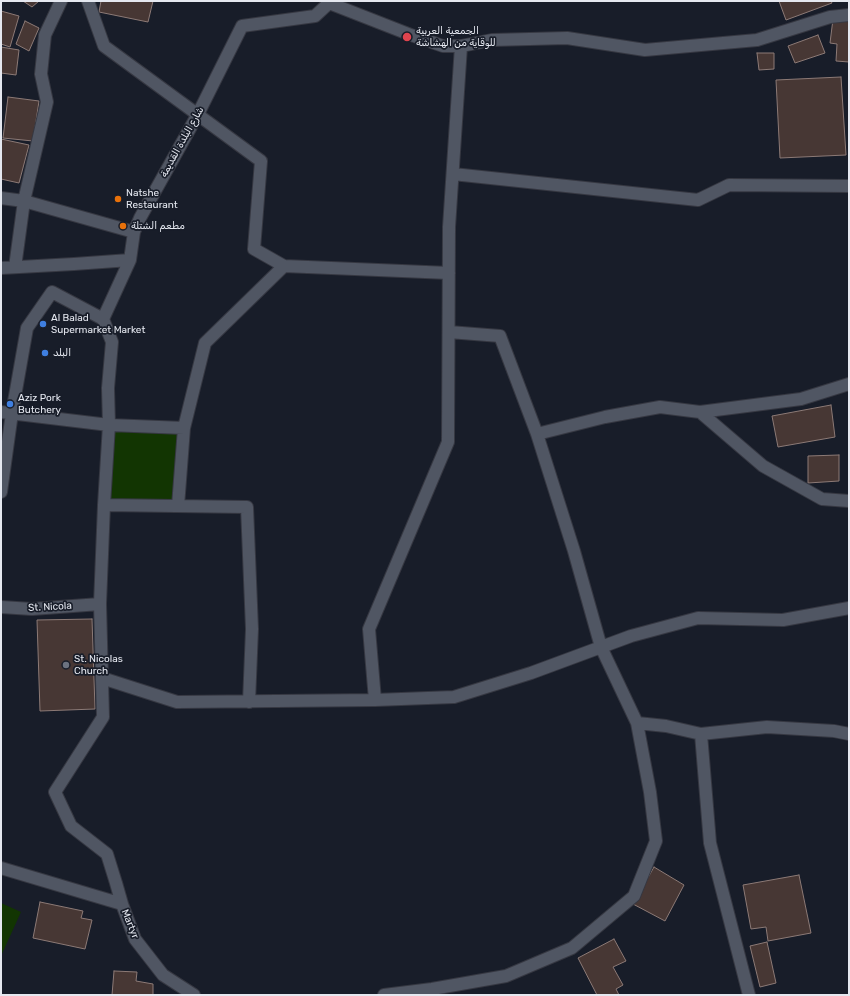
<!DOCTYPE html>
<meta charset="utf-8">
<style>
body{margin:0}
#map{position:relative;width:850px;height:996px;overflow:hidden;background:#181d29;font-family:Rubik,sans-serif}
canvas{display:block}
.frame{position:absolute;inset:0;border:2px solid #e5e8f0;pointer-events:none}
</style>
<div id="map">
<canvas width="850" height="996"></canvas>
<div class="frame"></div>
</div>
<script>
const context = document.querySelector('canvas').getContext('2d');
context.lineJoin = 'round';
function fillPath(path, color) { context.fillStyle = color; context.fill(path, 'evenodd'); }
const poly = rows => new Path2D(rows.map(r => 'M' + r).join(''));
function stroke(path, color, width, dash) { context.strokeStyle = color; context.lineWidth = width; context.lineCap = dash ? 'butt' : 'round'; context.setLineDash(dash || []); context.stroke(path); }
function label(font, color, halo, rows, align = 'center') {
  context.font = font + ' Rubik,"Noto Sans Arabic",sans-serif'; context.lineWidth = 3.5; context.setLineDash([]); context.textBaseline = 'middle'; context.strokeStyle = halo; context.fillStyle = color; for (const [text, x, y, turn = 0] of rows) {
    context.save(); context.translate(x, y); context.rotate((+turn || 0) * Math.PI / 180); context.textAlign = isNaN(turn) ? turn : align; if (halo) context.strokeText(text, 0, 0); context.fillText(text, 0, 0); context.restore();
  }
}
fillPath(poly([
 [109,425,184,428,178,506,104,505],
 [1,903,21,912,1,956]
]), '#123502');
const building = poly([
 [23,1,39,1,32,7,23,1],
 [101,1,153,1,148,22,99,12,101,1],
 [779,1,831,1,832,3,786,20,779,1],
 [1,11,19,16,10,47,1,44,1,11],
 [833,19,849,21,849,62,836,61,837,44,830,43,833,19],
 [25,21,39,28,29,51,16,44,25,21],
 [818,35,825,53,795,63,788,46,818,35],
 [1,47,19,50,16,75,1,73,1,47],
 [757,53,774,53,774,69,759,70,757,53],
 [841,77,846,155,780,158,776,80,841,77],
 [8,97,39,101,33,141,3,138,8,97],
 [1,139,29,145,19,183,1,179,1,139],
 [831,405,835,437,778,447,772,416,831,405],
 [839,455,839,481,808,483,808,456,839,455],
 [92,619,95,709,40,711,37,620,92,619],
 [654,867,684,885,665,921,633,904,654,867],
 [799,875,811,933,768,941,766,927,751,929,743,885,799,875],
 [40,902,83,911,81,918,92,920,85,949,33,938,40,902],
 [614,939,626,961,613,967,623,985,616,989,619,995,597,995,578,958,614,939],
 [767,942,776,983,760,987,750,946,767,942],
 [114,971,137,972,136,981,153,984,153,995,112,995,114,971]
]);
fillPath(building, '#473734');
stroke(building, '#8c7a76', 1);
const street = poly([
 [88,1,104,46,261,161,254,249,284,266,205,343,184,428,178,506],
 [330,1,329,3,411,35,443,46,461,46,492,40,567,38,645,50,757,40,830,17,849,15],
 [453,174,698,200,729,185,849,186],
 [1,198,24,201,134,232],
 [284,266,449,273],
 [15,267,24,201,47,102,41,74,45,35,61,1],
 [1,268,74,264,130,260],
 [103,319,112,342,108,388,109,425,104,505,100,604,103,717,55,792,71,826,107,854,116,883,122,904],
 [449,332,500,336,537,434,574,551,601,647,637,723,666,726,701,734,710,843,749,995],
 [1,412,109,425,184,428],
 [700,412,763,466,822,499,849,501],
 [537,434,605,417,660,407,700,412,801,399,849,384],
 [1,492,12,413,27,328,52,292,103,319,130,260,134,232,140,218,198,114,242,26,315,16,329,3],
 [104,505,247,507,252,629,249,702],
 [1,607,32,609,100,604],
 [102,678,177,702,375,700,454,697,531,673,631,636,698,618,783,620,849,608],
 [375,700,369,629,448,442,449,227,461,46],
 [701,734,767,727,834,731,849,734],
 [1,868,122,904,135,939,163,975,194,995],
 [384,995,432,989,506,976,572,948,634,896,656,841,650,792,637,723]
]);
stroke(street, '#363842', 14);
stroke(street, '#505663', 12);
for (const [x, y, r, color] of [
 [407,37,5,"#e0444e"],
 [118,199,4,"#e8710a"],
 [123,226,4,"#e8710a"],
 [43,324,4,"#3f7fe0"],
 [45,353,4,"#3f7fe0"],
 [10,404,4,"#3f7fe0"],
 [66,665,4,"#6b7280"]
]) { const dot = new Path2D(); dot.arc(x, y, r, 0, 2 * Math.PI); context.fillStyle = color; context.fill(dot); stroke(dot, '#181d29', 1.5); }
label('10px', '#e5e8f0', '#181d29', [
 ["الجمعية العربية",416,31],
 ["للوقاية من الهشاشة",416,43],
 ["Natshe",126,193],
 ["Restaurant",126,205],
 ["مطعم الشتلة",131,226],
 ["Al Balad",51,318],
 ["Supermarket Market",51,330],
 ["البلد",53,353],
 ["Aziz Pork",18,398],
 ["Butchery",18,410],
 ["St. Nicolas",74,659],
 ["Church",74,671]
], 'left');
label('10px', '#e5e8f0', '#181d29', [
 ["شارع البلدة القديمة",182,142,-61],
 ["St. Nicola",50,607,-3],
 ["Martyr",130,924,68]
]);
</script>
